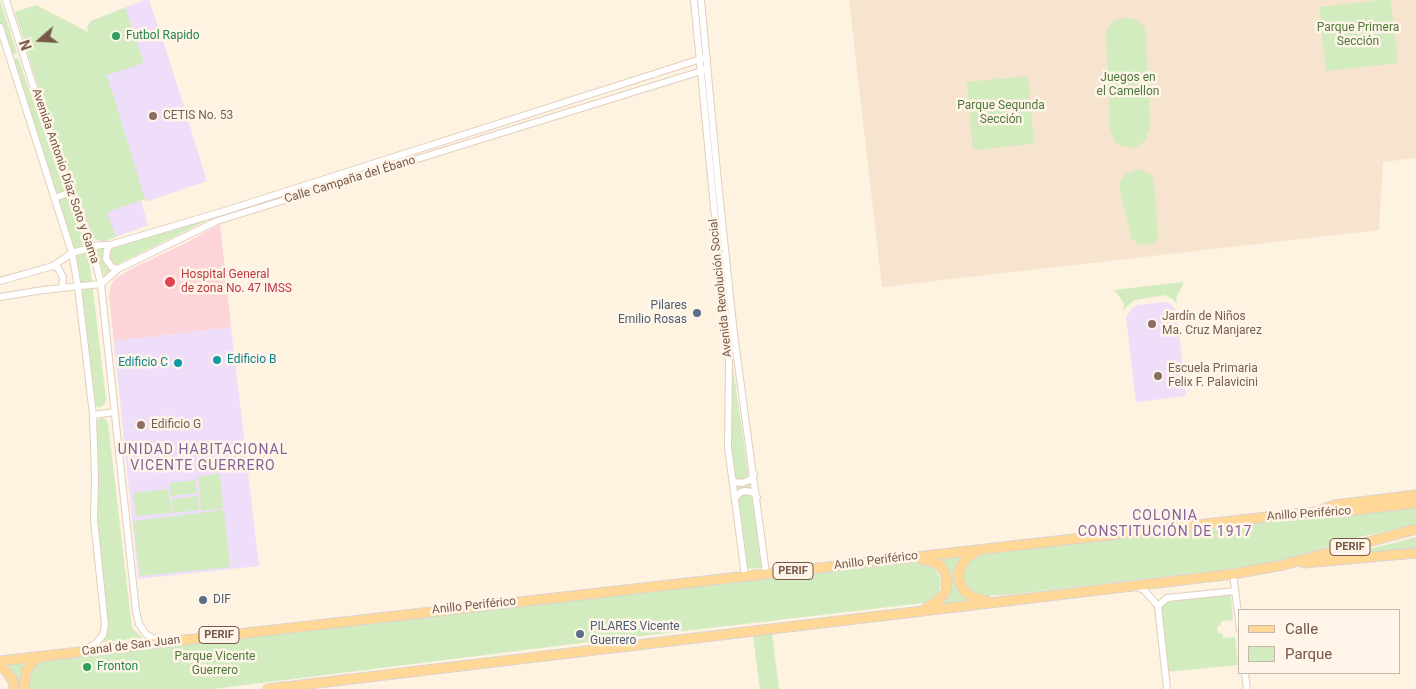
<!DOCTYPE html>
<meta charset="utf-8">
<style>
body{margin:0}
#map{position:relative;width:1416px;height:689px;overflow:hidden;background:#fef2e1;font-family:Roboto,sans-serif}
canvas{display:block}
.legend{position:absolute;left:1238px;top:609px;width:162px;height:65px;box-sizing:border-box;background:#fff6e9;border:1px solid #c9b6a8;margin:0;padding:6px 9px;list-style:none;font-size:15px;color:#775746}
.legend li{display:flex;align-items:center;gap:10px;height:25px}
.legend b{width:25px;border:1px solid #c9b6a8}
.north{position:absolute;left:15px;top:15px;width:50px;height:50px;-webkit-text-stroke:4px #fff6e9;paint-order:stroke;rotate:251deg;font-size:14px;font-weight:700;line-height:20px;text-align:center;color:#775746}
.north::after{content:'';display:block;margin:auto;width:18px;height:22px;background:#775746;clip-path:polygon(50% 0,100% 100%,50% 72%,0 100%)}
</style>
<div id="map">
<canvas width="1416" height="689"></canvas>
<ul class="legend">
<li><b style="height:6px;background:#ffd797"></b>Calle</li>
<li><b style="height:14px;background:#d2ecbf"></b>Parque</li>
</ul>
<div class="north">N</div>
</div>
<script>
const context = document.querySelector('canvas').getContext('2d');
context.lineJoin = 'round';
function fillPath(path, color) { context.fillStyle = color; context.fill(path, 'evenodd'); }
const poly = rows => new Path2D(rows.map(r => 'M' + r).join(''));
function stroke(path, color, width, dash) { context.strokeStyle = color; context.lineWidth = width; context.lineCap = dash ? 'butt' : 'round'; context.setLineDash(dash || []); context.stroke(path); }
function label(font, color, halo, rows, align = 'center') {
  context.font = font + ' Roboto,sans-serif'; context.lineWidth = 5; context.setLineDash([]); context.textBaseline = 'middle'; context.strokeStyle = halo; context.fillStyle = color; for (const [text, x, y, turn = 0] of rows) {
    context.save(); context.translate(x, y); context.rotate((+turn || 0) * Math.PI / 180); context.textAlign = isNaN(turn) ? turn : align; if (halo) context.strokeText(text, 0, 0); context.fillText(text, 0, 0); context.restore();
  }
}
fillPath(poly([
 [849,0,1416,0,1416,158,1383,162,1379,230,882,287]
]), '#f6e4cf');
fillPath(poly([
 [144,0,149,0,168,56,207,181,145,202,145,199,141,200,148,225,105,241,97,240,93,237,39,89,28,55,89,32,87,27,91,21],
 [1164,302,1171,304,1177,312,1186,396,1136,402,1126,317,1130,311,1137,305],
 [231,327,259,566,138,579,114,341]
]), '#efdefa');
fillPath(poly([
 [220,224,231,327,114,341,109,294,111,285,115,279,129,270,186,243]
]), '#fcd4d9');
fillPath(poly([
 [0,0,17,53,10,55,0,23],
 [1379,0,1391,0,1398,63,1326,71,1319,7],
 [36,5,88,32,87,27,91,21,125,8,144,63,107,75,145,199,107,212,116,237,105,241,97,240,93,237,39,89,15,12],
 [1126,17,1139,21,1144,26,1146,33,1150,128,1145,141,1134,148,1121,146,1115,142,1110,129,1106,34,1108,27,1113,22],
 [18,58,65,192,53,196,11,60],
 [1028,76,1034,144,973,150,967,82],
 [1140,169,1150,174,1154,179,1158,239,1154,243,1146,245,1139,244,1132,239,1119,186,1124,175,1134,170],
 [67,196,86,245,71,250,55,200],
 [216,216,116,265,107,259,110,249],
 [96,249,105,249,103,255,107,267,113,271,105,279],
 [88,250,106,399,104,405,99,408,95,405,75,254],
 [1184,282,1176,298,1177,305,1174,300,1165,295,1135,300,1126,307,1123,311,1124,304,1117,293,1113,290],
 [730,348,762,568,745,569,729,448],
 [101,418,106,419,108,423,132,628,143,638,103,642,107,631,95,523,95,425,97,421],
 [218,474,220,475,223,507,221,509,201,511,198,477],
 [195,480,197,493,171,496,170,483],
 [168,489,172,511,171,513,136,516,133,493],
 [198,496,199,510,173,513,172,499],
 [1416,508,1416,525,1359,537,1294,557,1254,566,1007,595,979,596,965,589,960,577,971,557,1035,546,1221,525,1311,519],
 [224,510,230,567,140,576,133,521],
 [1416,537,1416,552,1331,559],
 [967,553,957,564,954,580,973,601,934,605,948,579,928,558],
 [921,562,935,568,941,581,940,587,937,595,929,601,923,603,565,645,213,689,25,689,33,664,48,658],
 [1228,594,1231,596,1233,620,1221,621,1221,625,1218,626,1217,630,1219,633,1223,634,1223,638,1235,637,1238,665,1166,672,1159,608,1169,602],
 [772,633,779,689,760,689,753,636],
 [24,662,20,676,21,689,17,689,4,664]
]), '#d2ecbf');
const tertiary = poly([
 [6,0,37,98,92,247,101,284,136,611,139,624,146,634,160,643],
 [694,0,729,363,728,447,745,576],
 [701,0,718,182,734,334,766,573],
 [0,27,72,253,78,287,93,415,95,479,94,520,105,625,103,635,96,643,84,651],
 [54,198,72,192],
 [110,245,107,250,106,259,112,267,118,269],
 [53,266,58,268,63,277,62,288],
 [0,281,53,266,72,253,100,245,110,245,228,210,707,57],
 [0,297,43,290,101,284,118,269,217,221,708,69],
 [93,415,115,412],
 [732,479,735,482,742,483,750,480,754,474],
 [735,498,741,492,745,491,752,492,757,497],
 [1233,574,1240,629],
 [1136,586,1145,591,1158,606,1167,689],
 [1158,606,1167,598,1235,591],
 [1245,673,1247,689]
]);
const primary = poly([
 [1323,509,1335,505,1416,495],
 [977,552,966,558,959,571,958,578,964,591,973,597,987,601],
 [920,558,940,565,945,573,947,580,946,591,940,599,925,609],
 [1304,563,1416,553],
 [0,661,1276,516,1316,512,1337,512,1416,503],
 [0,667,6,671,13,681,14,689],
 [24,689,26,671,33,661,42,657],
 [268,689,1233,574,1283,565,1416,529]
]);
stroke(tertiary, '#e3cebd', 8);
stroke(primary, '#dcd3cf', 11);
stroke(tertiary, '#fff', 6);
stroke(primary, '#ffd797', 9);
for (const [x, y, r, color] of [
 [116,36,5,"#2e9e5b"],
 [153,116,5,"#8d6e63"],
 [170,282,6,"#e0444e"],
 [697,313,5,"#5c6f8a"],
 [1152,324,5,"#8d6e63"],
 [217,360,5,"#0f9aa8"],
 [178,363,5,"#0f9aa8"],
 [1158,376,5,"#8d6e63"],
 [141,425,5,"#8d6e63"],
 [203,600,5,"#5c6f8a"],
 [580,634,5,"#5c6f8a"],
 [87,667,5,"#2e9e5b"]
]) { const dot = new Path2D(); dot.arc(x, y, r, 0, 2 * Math.PI); context.fillStyle = color; context.fill(dot); stroke(dot, '#fff6e9', 2); }
for (const [x, y, w] of [
 [1350,547,40],
 [793,571,40],
 [219,635,40]
]) { const box = new Path2D(); box.roundRect(x - w / 2, y - 8.5, w, 17, 4); context.fillStyle = '#fff6e9'; context.fill(box); stroke(box, '#775746', 1); }
label('bold 11px', '#775746', null, [
 ["PERIF",1350,547],
 ["PERIF",793,571],
 ["PERIF",219,635]
]);
label('12px', '#4e783b', '#fff6e9', [
 ["Parque Primera",1358,28],
 ["Sección",1358,42],
 ["Juegos en",1128,78],
 ["el Camellon",1128,92],
 ["Parque Segunda",1001,106],
 ["Sección",1001,120],
 ["Parque Vicente",215,657],
 ["Guerrero",215,671]
]);
label('12px', '#27864d', '#fff6e9', [
 ["Futbol Rapido",126,36],
 ["Fronton",97,667]
], 'left');
label('12px', '#785e54', '#fff6e9', [
 ["CETIS No. 53",163,116],
 ["Jardín de Niños",1162,317],
 ["Ma. Cruz Manjarez",1162,331],
 ["Escuela Primaria",1168,369],
 ["Felix F. Palavicini",1168,383],
 ["Edificio G",151,425]
], 'left');
label('12px', '#775746', '#fff6e9', [
 ["Avenida Antonio Díaz Soto y Gama",65,176,71],
 ["Calle Campaña del Ébano",350,180,-17],
 ["Avenida Revolución Social",721,288,-96],
 ["Anillo Periférico",1309,514,-4],
 ["Anillo Periférico",876,561,-7],
 ["Anillo Periférico",474,606,-6],
 ["Canal de San Juan",131,646,-7]
]);
label('12px', '#be3a42', '#fff6e9', [
 ["Hospital General",181,275],
 ["de zona No. 47 IMSS",181,289]
], 'left');
label('12px', '#4e5e75', '#fff6e9', [
 ["Pilares",687,306,"right"],
 ["Emilio Rosas",687,320,"right"],
 ["DIF",213,600],
 ["PILARES Vicente",590,627],
 ["Guerrero",590,641]
], 'left');
label('12px', '#0d838f', '#fff6e9', [
 ["Edificio B",227,360],
 ["Edificio C",168,363,"right"]
], 'left');
context.letterSpacing = '1px';
label('14px', '#87619b', '#fff6e9', [
 ["UNIDAD HABITACIONAL",203,450],
 ["VICENTE GUERRERO",203,466],
 ["COLONIA",1165,516],
 ["CONSTITUCIÓN DE 1917",1165,532]
]);
context.letterSpacing = '0px';
</script>
